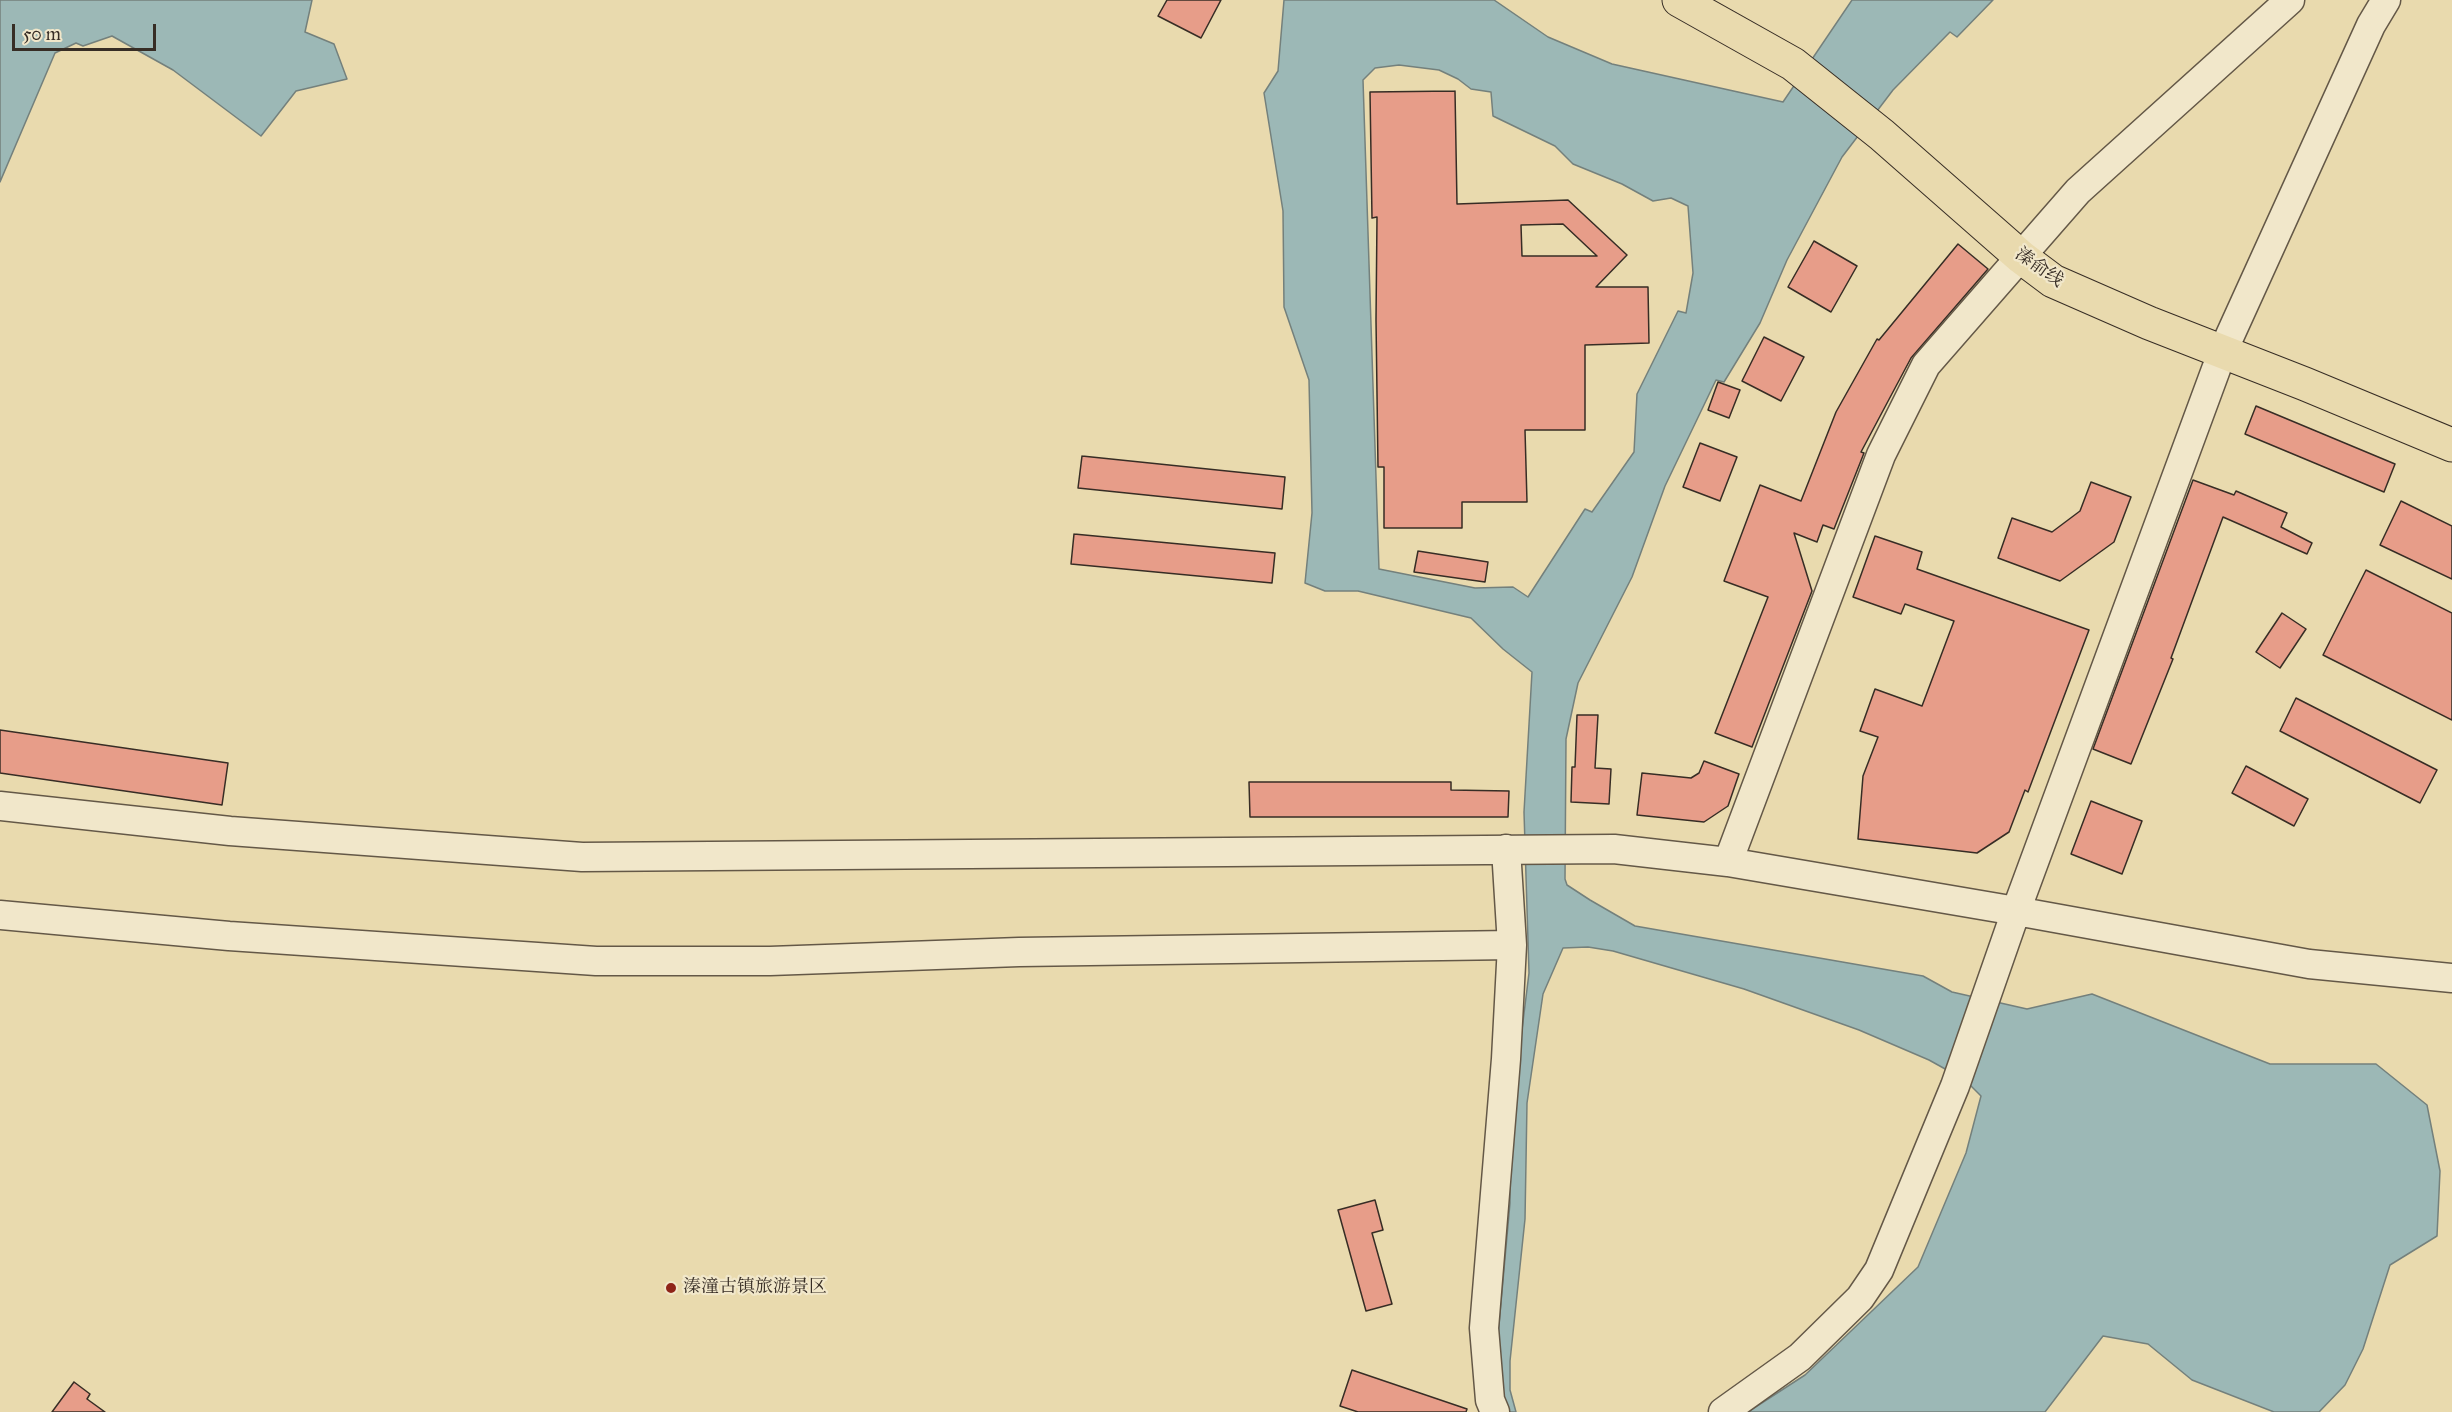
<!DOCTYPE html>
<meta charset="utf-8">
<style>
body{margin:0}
#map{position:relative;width:2452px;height:1412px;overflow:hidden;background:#e9daae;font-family:"IM FELL Great Primer",serif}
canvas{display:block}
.scale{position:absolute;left:12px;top:24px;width:144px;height:27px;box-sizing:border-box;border:3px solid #372d25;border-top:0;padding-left:8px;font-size:18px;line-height:21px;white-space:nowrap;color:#372d25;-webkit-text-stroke:4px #f1e7ca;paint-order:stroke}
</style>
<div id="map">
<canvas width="2452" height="1412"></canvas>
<div class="scale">50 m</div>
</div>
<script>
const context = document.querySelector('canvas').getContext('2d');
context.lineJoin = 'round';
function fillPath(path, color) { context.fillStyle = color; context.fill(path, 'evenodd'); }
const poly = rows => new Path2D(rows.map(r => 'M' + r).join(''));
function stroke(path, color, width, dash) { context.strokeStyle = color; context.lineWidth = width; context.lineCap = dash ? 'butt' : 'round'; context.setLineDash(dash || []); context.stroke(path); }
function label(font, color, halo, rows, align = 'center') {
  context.font = font + ' "IM FELL Great Primer","Noto Serif SC",serif'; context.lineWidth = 4.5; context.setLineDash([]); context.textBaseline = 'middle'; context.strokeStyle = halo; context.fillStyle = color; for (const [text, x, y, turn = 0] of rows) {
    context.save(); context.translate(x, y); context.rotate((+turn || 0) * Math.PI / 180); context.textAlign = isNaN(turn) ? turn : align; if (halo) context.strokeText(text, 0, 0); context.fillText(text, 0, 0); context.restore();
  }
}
const water = poly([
 [0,0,312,0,305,32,334,44,347,79,296,91,261,136,173,70,112,36,83,46,76,43,55,53,0,182,0,0],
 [1284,0,1494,0,1548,37,1612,64,1783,102,1852,0,1993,0,1957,37,1950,32,1893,90,1842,157,1787,260,1760,323,1724,382,1716,380,1665,486,1632,577,1578,683,1566,739,1565,879,1567,885,1590,900,1635,926,1923,976,1952,992,2027,1009,2092,994,2270,1064,2376,1064,2427,1105,2440,1171,2437,1236,2390,1265,2363,1349,2345,1385,2319,1412,2274,1412,2192,1380,2148,1344,2103,1336,2045,1412,1748,1412,1805,1375,1918,1267,1966,1153,1981,1096,1965,1080,1929,1060,1859,1030,1744,989,1613,951,1588,947,1563,948,1543,994,1527,1103,1525,1219,1510,1361,1510,1390,1516,1412,1497,1412,1493,1391,1510,1203,1510,1127,1529,973,1524,812,1532,672,1503,649,1471,618,1358,591,1325,591,1305,583,1312,513,1309,380,1284,307,1283,211,1264,93,1278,71,1284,0],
 [1399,65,1439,70,1458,79,1471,89,1491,92,1493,116,1555,146,1573,164,1622,184,1653,201,1671,198,1688,206,1693,273,1686,313,1678,311,1637,394,1634,452,1592,512,1585,509,1528,597,1513,587,1475,588,1379,569,1363,80,1375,68,1399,65]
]);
fillPath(water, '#9cb8b6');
stroke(water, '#74807c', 1.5);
const building = poly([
 [1167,0,1221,0,1201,38,1158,16,1167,0],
 [1455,91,1457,204,1568,200,1627,255,1596,287,1648,287,1649,343,1585,345,1585,430,1525,430,1527,502,1462,502,1462,528,1384,528,1384,467,1378,467,1376,320,1377,217,1372,218,1370,92,1455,91],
 [1563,224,1597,256,1522,256,1521,225,1563,224],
 [1814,241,1857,266,1831,312,1788,287,1814,241],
 [1958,244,1988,269,1911,358,1861,452,1864,453,1834,529,1823,525,1817,542,1794,533,1812,591,1752,747,1715,733,1768,597,1724,581,1760,485,1801,501,1836,412,1877,339,1879,340,1958,244],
 [1764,337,1804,357,1781,401,1742,381,1764,337],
 [1718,382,1740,390,1729,418,1708,410,1718,382],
 [2256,406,2395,464,2384,492,2245,434,2256,406],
 [1700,443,1737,457,1720,501,1683,487,1700,443],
 [1082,456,1285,477,1282,509,1078,488,1082,456],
 [2193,480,2234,495,2236,491,2287,513,2281,527,2312,543,2307,554,2223,517,2171,658,2173,659,2131,764,2093,749,2193,480],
 [2091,482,2131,497,2114,542,2060,581,1998,558,2012,518,2052,532,2080,511,2091,482],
 [2401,501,2452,526,2452,579,2380,545,2401,501],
 [1074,534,1275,553,1272,583,1071,564,1074,534],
 [1875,536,1922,552,1917,569,2089,630,2028,792,2025,790,2009,832,1977,853,1858,839,1863,776,1878,737,1860,731,1875,689,1922,706,1954,621,1905,604,1901,614,1853,597,1875,536],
 [1418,551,1488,562,1485,582,1414,572,1418,551],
 [2366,570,2452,613,2452,720,2323,655,2366,570],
 [2282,613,2306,629,2280,668,2256,652,2282,613],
 [2296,698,2437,770,2420,803,2280,731,2296,698],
 [1577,715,1598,715,1595,768,1611,769,1609,804,1571,802,1572,767,1575,767,1577,715],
 [0,730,228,763,222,805,0,773,0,730],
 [1704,761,1739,774,1728,806,1704,822,1637,815,1642,773,1691,778,1699,773,1704,761],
 [2246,766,2308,799,2294,826,2232,793,2246,766],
 [1249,782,1451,782,1451,790,1509,791,1508,817,1250,817,1249,782],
 [2091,801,2142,821,2122,874,2071,854,2091,801],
 [1375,1200,1383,1230,1372,1233,1392,1304,1366,1311,1338,1210,1375,1200],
 [1352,1370,1467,1409,1466,1412,1358,1412,1340,1406,1352,1370],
 [74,1382,90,1394,87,1399,105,1412,52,1412,74,1382]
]);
fillPath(building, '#e79d89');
stroke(building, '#372d25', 1.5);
const minor = poly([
 [0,806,230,831,582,857,1614,849,1728,862,2016,911,2309,964,2452,978],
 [1728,862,1881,455,1926,365,2078,191,2290,0],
 [0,915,229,936,596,961,770,961,1019,952,1512,945],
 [1495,1412,1490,1400,1484,1328,1506,1059,1512,945,1506,849],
 [1723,1412,1800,1357,1860,1298,1879,1270,1955,1086,2016,911,2222,353,2371,25,2386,0]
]);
const major = poly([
 [1679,0,1793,64,1882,135,2021,257,2053,281,2149,323,2305,384,2452,445]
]);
stroke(minor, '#645847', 31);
stroke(major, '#372d25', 35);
stroke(minor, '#f1e7ca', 28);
stroke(major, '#e9daae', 33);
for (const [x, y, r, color] of [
 [671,1288,6,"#8f2418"]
]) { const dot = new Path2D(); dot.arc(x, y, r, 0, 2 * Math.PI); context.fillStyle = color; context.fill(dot); stroke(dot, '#f1e7ca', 2); }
label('18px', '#372d25', '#f1e7ca', [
 ["溱俞线",2039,268,35]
]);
label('18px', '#372d25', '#f1e7ca', [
 ["溱潼古镇旅游景区",683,1288]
], 'left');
</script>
